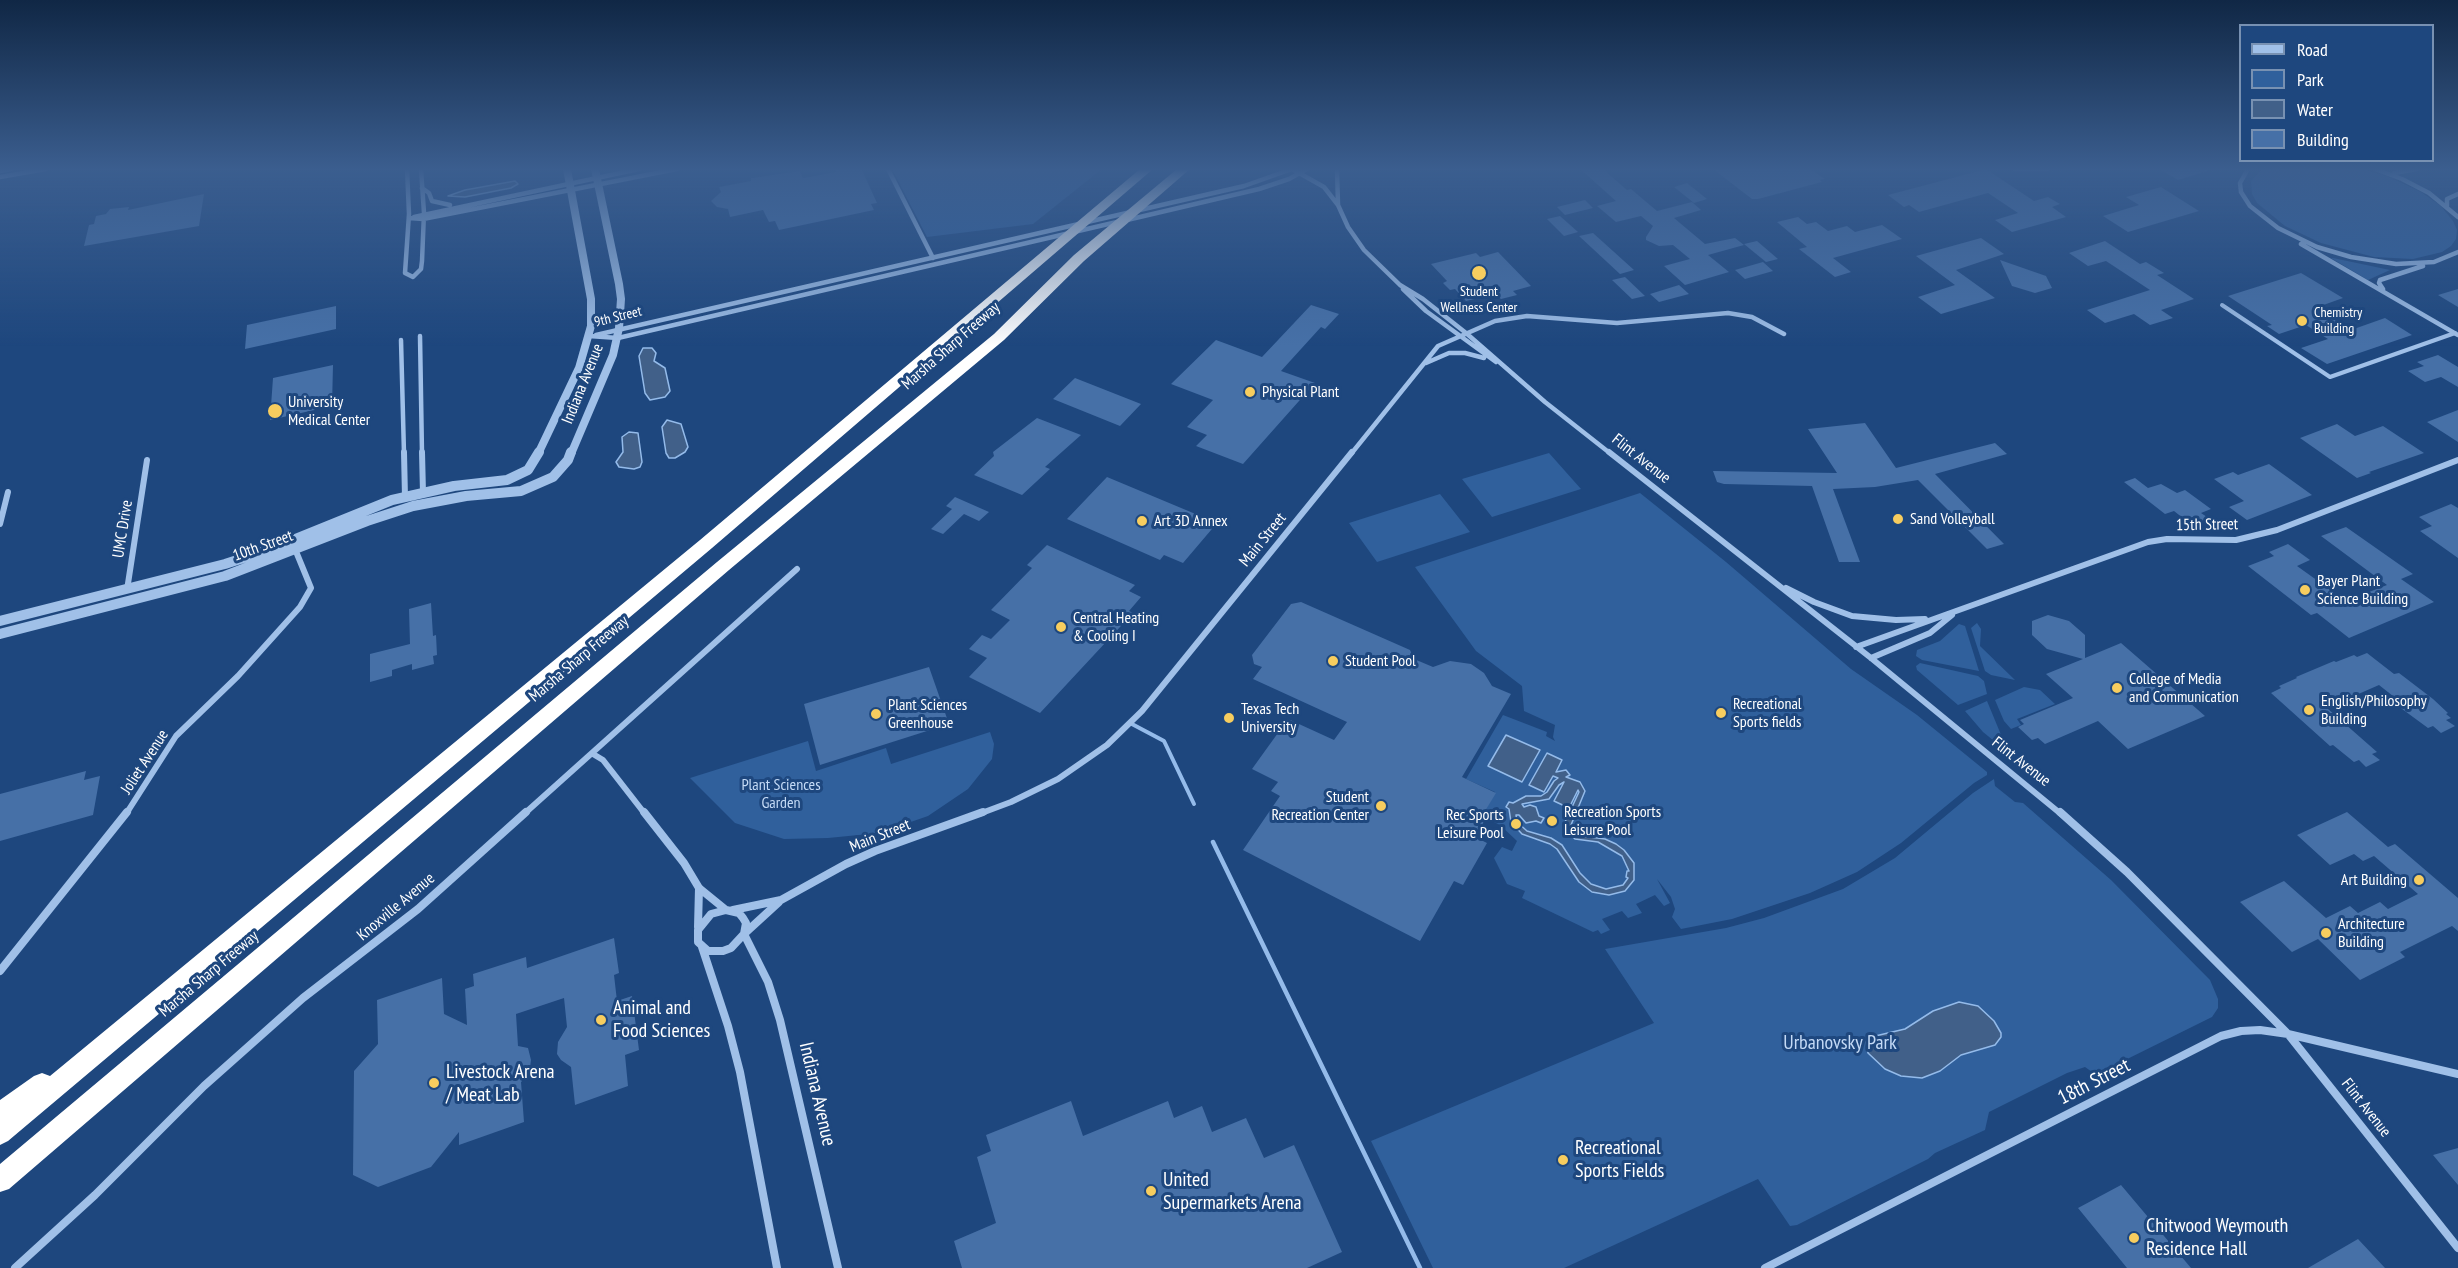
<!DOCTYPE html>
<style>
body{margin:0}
#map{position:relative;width:2458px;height:1268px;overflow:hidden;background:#1e477e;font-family:"PT Sans Narrow",sans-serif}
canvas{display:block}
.legend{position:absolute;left:2239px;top:24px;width:195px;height:138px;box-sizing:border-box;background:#1e477e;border:2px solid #7891b2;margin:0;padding:8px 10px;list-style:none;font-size:18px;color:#fff}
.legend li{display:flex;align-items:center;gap:12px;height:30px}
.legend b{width:30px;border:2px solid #7891b2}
</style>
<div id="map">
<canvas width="2458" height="1268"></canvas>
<ul class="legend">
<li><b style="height:8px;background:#a0c0e8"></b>Road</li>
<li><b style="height:16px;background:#30609c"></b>Park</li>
<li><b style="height:16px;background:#416089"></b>Water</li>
<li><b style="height:16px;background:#4670a7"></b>Building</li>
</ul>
</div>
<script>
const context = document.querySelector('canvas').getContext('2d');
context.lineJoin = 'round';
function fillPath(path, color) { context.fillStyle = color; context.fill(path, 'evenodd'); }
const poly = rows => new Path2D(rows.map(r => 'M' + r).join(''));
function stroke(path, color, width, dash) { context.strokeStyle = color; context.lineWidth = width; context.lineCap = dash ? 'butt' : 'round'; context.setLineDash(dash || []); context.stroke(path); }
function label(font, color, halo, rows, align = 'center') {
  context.font = font + ' "PT Sans Narrow",sans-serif'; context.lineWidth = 6; context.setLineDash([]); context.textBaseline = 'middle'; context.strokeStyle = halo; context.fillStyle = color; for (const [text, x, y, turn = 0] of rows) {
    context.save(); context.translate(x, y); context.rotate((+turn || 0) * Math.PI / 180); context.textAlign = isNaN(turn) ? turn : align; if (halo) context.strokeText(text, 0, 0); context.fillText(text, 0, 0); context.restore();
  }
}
fillPath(poly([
 [892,169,1102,169,1033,224,927,237],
 [2262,169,2363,169,2387,176,2421,192,2441,206,2453,221,2457,230,2456,239,2451,246,2442,252,2413,259,2374,257,2321,243,2285,226,2257,203,2252,194,2251,181],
 [2331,258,2333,258,2390,270,2368,280],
 [1549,453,1581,489,1492,517,1462,479],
 [1640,493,1726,562,1851,669,1917,715,1987,772,1987,775,1974,783,1901,843,1857,872,1810,893,1732,919,1681,929,1672,917,1675,909,1671,897,1657,879,1670,903,1664,906,1655,895,1636,904,1642,913,1628,918,1622,911,1602,919,1610,930,1601,934,1598,930,1593,932,1522,898,1525,891,1507,884,1494,858,1502,847,1512,851,1517,841,1500,825,1482,816,1495,792,1466,779,1503,715,1547,732,1546,736,1555,741,1553,737,1555,725,1524,711,1522,686,1476,651,1415,567],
 [1440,494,1470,532,1377,562,1349,523],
 [1977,623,1981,629,1980,646,2015,680,1991,675,1985,671,1971,628],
 [1959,624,1965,626,1979,671,1922,660,1916,656,1917,650,1940,641],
 [1920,663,1978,676,1984,681,1987,694,1958,705,1917,670,1916,666],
 [2024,687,2040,690,2055,704,2017,719,2021,725,2011,729,2004,721,1995,700],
 [1987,701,2004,742,1999,745,1983,732,1965,711],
 [990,732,994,744,992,759,968,789,928,816,879,833,828,838,784,839,735,823,690,778,808,741,816,771,886,748,891,764],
 [1994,779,1995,786,2015,802,2023,803,2111,880,2210,980,2218,999,2218,1008,2212,1017,2101,1072,2095,1074,2085,1067,2067,1073,1989,1112,1985,1130,1935,1153,1928,1159,1797,1225,1790,1226,1758,1179,1564,1268,1433,1268,1371,1141,1654,1023,1605,949,1726,928,1764,918,1843,889,1895,858,1973,793]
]), '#30609c');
const water = poly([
 [515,181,518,184,511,188,465,197,448,196,465,190,515,181],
 [643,348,652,348,656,353,654,361,665,368,670,391,665,397,650,400,645,393,639,356,643,348],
 [667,420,681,424,688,447,685,452,675,458,669,458,666,453,662,427,667,420],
 [629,432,638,433,642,462,640,467,634,469,619,467,616,462,623,452,622,437,629,432],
 [1506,735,1540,750,1522,782,1488,766,1506,735],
 [1547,753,1562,760,1556,772,1566,770,1570,775,1566,777,1580,782,1585,791,1571,825,1574,831,1582,836,1605,839,1616,844,1624,850,1634,863,1634,880,1625,891,1609,895,1592,892,1579,882,1557,849,1550,844,1522,834,1511,822,1509,809,1506,807,1509,802,1513,803,1526,796,1541,796,1547,792,1554,781,1558,778,1553,776,1544,792,1529,785,1547,753],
 [1564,782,1554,801,1569,808,1578,790,1579,792,1565,822,1566,830,1575,839,1598,842,1622,856,1629,871,1627,871,1626,877,1628,878,1623,885,1606,889,1591,884,1580,873,1562,845,1551,838,1527,831,1517,822,1516,815,1519,815,1526,823,1536,821,1541,823,1544,818,1539,816,1536,807,1530,805,1524,807,1522,804,1549,799,1559,785,1564,782],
 [1959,1002,1978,1006,1994,1021,2001,1033,2001,1037,1995,1045,1961,1055,1940,1071,1922,1078,1901,1076,1885,1069,1868,1053,1866,1042,1871,1037,1905,1029,1933,1011,1959,1002]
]);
fillPath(water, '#416089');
stroke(water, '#94bbea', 1.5);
stroke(poly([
 [1130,723,1164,741,1194,804]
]), '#94bbea', 4);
stroke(poly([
 [1213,842,1420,1268]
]), '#94bbea', 4.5);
fillPath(poly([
 [834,169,862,170,877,203,871,204,874,210,779,230,775,221,769,222,763,210,730,217,728,209,717,207,711,201,721,192,719,187,751,181,751,178,800,171,803,178,836,172],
 [1580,169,1603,169,1627,190,1631,189,1657,211,1692,202,1701,210,1674,218,1705,244,1735,238,1744,245,1708,255,1729,272,1685,285,1664,266,1690,259,1673,245,1659,246,1646,240,1646,237,1653,226,1641,216,1616,222,1597,206,1616,201],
 [1713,169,1810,169,1825,179,1820,180,1822,182,1758,199,1752,199],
 [1986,169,2034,201,2048,197,2060,204,2052,207,2066,217,2012,232,1995,220,2018,213,1988,193,1919,212,1909,205,1904,207,1888,195],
 [2159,169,2207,169,2208,171,2178,180],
 [1687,183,1707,199,1694,203,1674,187],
 [2161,187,2199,211,2128,232,2103,216,2139,205,2126,197],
 [204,194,199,226,84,246,89,225,94,224,96,216,106,214,110,209,129,207,128,210],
 [1585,200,1593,208,1565,215,1557,207],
 [1560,216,1578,232,1564,236,1547,219],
 [1798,217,1807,224,1816,222,1828,231,1847,226,1855,232,1882,225,1902,239,1833,258,1851,272,1835,277,1799,249,1807,247,1777,222],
 [1593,233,1634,270,1620,274,1579,236],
 [1981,238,2004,254,1956,270,1995,298,1941,314,1918,297,1955,285,1916,256],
 [1757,241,1778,259,1766,262,1744,244],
 [2105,241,2140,264,2146,262,2164,273,2157,275,2194,299,2161,310,2173,318,2150,325,2134,314,2105,323,2087,310,2150,290,2106,261,2088,266,2069,253],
 [1498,252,1531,286,1513,291,1517,295,1501,299,1495,294,1466,301,1455,289,1450,290,1443,283,1447,281,1431,264,1476,253,1480,257],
 [2000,260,2046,276,2052,288,2035,293,2012,286],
 [1763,262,1773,271,1745,279,1735,270],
 [2301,273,2343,298,2315,308,2351,330,2385,318,2412,335,2327,364,2301,348,2328,339,2306,325,2279,334,2267,326,2272,325,2228,296],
 [1625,277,1645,296,1632,299,1612,280],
 [1679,285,1689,294,1659,302,1650,294],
 [2458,289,2458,307,2438,295],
 [1311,305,1339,314,1325,329,1321,327,1281,371,1315,383,1243,464,1196,446,1207,435,1187,427,1213,400,1171,384,1216,340,1262,357],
 [336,306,336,329,245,349,247,325],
 [2438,355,2458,367,2458,387,2441,377,2425,382,2408,371,2424,366,2417,362],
 [333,365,332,406,270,420,273,378],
 [1075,378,1141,404,1120,426,1053,399],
 [2458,410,2458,442,2427,422],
 [1037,418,1081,435,1045,467,1050,469,1022,495,974,475,994,456,993,452],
 [1865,423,1896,468,1995,443,2007,454,1935,474,2004,544,1987,549,1918,480,1875,487,1833,489,1860,562,1839,562,1812,486,1724,484,1717,482,1713,471,1837,473,1808,429],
 [2337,424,2355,436,2383,426,2424,453,2369,472,2371,473,2357,478,2300,438],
 [2269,464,2312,495,2247,520,2229,507,2244,501,2214,479,2233,472,2238,475],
 [1107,477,1217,523,1183,563,1164,555,1160,560,1067,519],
 [2135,478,2148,488,2161,484,2177,493,2185,490,2211,509,2201,513,2210,519,2193,526,2174,511,2165,514,2124,482],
 [955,497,989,512,979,521,964,514,943,534,931,529,952,509,946,506],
 [2451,504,2458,508,2458,558,2420,531,2432,526,2419,517],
 [2346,527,2413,574,2401,579,2434,602,2349,638,2317,613,2311,615,2248,566,2274,556,2269,552,2288,544,2310,560,2297,566,2346,601,2387,585,2321,536],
 [1047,545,1135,585,1129,591,1141,597,1129,611,1133,613,1040,713,969,677,987,658,969,649,982,635,991,639,1010,620,991,610,1032,568,1027,565],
 [1301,602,1410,650,1414,659,1433,667,1450,661,1471,664,1484,673,1492,686,1511,694,1462,777,1496,793,1482,816,1486,818,1475,837,1487,843,1463,885,1454,881,1420,941,1243,850,1280,796,1271,791,1278,782,1252,769,1288,719,1334,740,1347,722,1253,679,1262,667,1254,664,1252,655,1291,604],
 [431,603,433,636,436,635,437,655,433,656,434,664,412,670,412,664,392,670,392,676,370,682,370,654,410,644,409,609],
 [2048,615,2069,621,2085,635,2085,658,2121,643,2205,716,2128,749,2098,721,2045,744,2038,738,2032,740,2018,727,2024,724,2020,720,2073,698,2046,674,2083,659,2047,649,2032,635,2032,621],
 [2367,653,2394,674,2399,673,2433,699,2448,713,2446,714,2451,718,2446,720,2455,726,2441,733,2433,726,2428,728,2398,706,2403,704,2379,685,2347,699,2328,709,2377,752,2372,754,2380,760,2366,767,2359,760,2354,762,2333,745,2330,746,2271,693,2281,688,2279,686,2297,678,2296,677,2334,661,2336,662,2354,655,2357,657],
 [929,667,949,724,820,765,804,704],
 [86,771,84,780,100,776,93,815,0,841,0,794],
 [2347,812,2388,847,2395,844,2458,898,2458,931,2452,926,2400,952,2405,957,2360,980,2318,939,2292,952,2240,902,2284,881,2326,918,2350,906,2358,913,2380,902,2388,909,2418,894,2374,856,2363,861,2354,854,2330,865,2297,835],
 [614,938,619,973,614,975,617,1001,632,996,639,1050,625,1055,628,1086,575,1105,571,1067,561,1060,557,1054,558,1042,567,1027,564,998,516,1014,518,1046,528,1048,531,1060,529,1075,521,1082,524,1122,459,1145,459,1132,431,1167,378,1187,353,1175,354,1071,378,1044,377,1000,442,978,444,1014,467,1025,465,989,474,986,473,974,526,957,527,968],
 [1071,1101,1083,1136,1168,1101,1174,1118,1202,1106,1212,1132,1246,1118,1264,1158,1294,1145,1342,1252,1307,1268,962,1268,954,1241,996,1223,977,1157,991,1151,986,1135],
 [2458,1148,2458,1185,2433,1155],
 [2121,1185,2191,1268,2127,1268,2078,1208],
 [2358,1239,2385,1268,2308,1268]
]), '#4670a7');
stroke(poly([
 [2222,305,2330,377,2455,333]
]), '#a0c0e8', 4);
stroke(poly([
 [407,169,409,214,405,273,413,277,421,269,422,261,424,213,421,169],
 [888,169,933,258],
 [1292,169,1324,187,1338,205,1348,227,1364,250,1400,285,1423,299,1466,333,1545,402,1611,454],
 [1337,169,1338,204],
 [2015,169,2047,169],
 [2248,169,2240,183,2241,192,2250,206,2278,228,2317,247,2351,257,2396,264,2434,262,2458,252],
 [2375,169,2402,179,2429,193,2458,217],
 [0,171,11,169],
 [2394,173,2417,169],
 [0,177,46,169],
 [422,188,429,193,432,201,450,205],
 [2447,206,2447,199,2458,194],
 [414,217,639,169],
 [409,218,423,219,677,169],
 [1127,220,1259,189,1289,179,1307,169],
 [2301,244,2458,335],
 [1403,289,1426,311,1496,362],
 [2383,289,2379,283,2380,280,2423,266],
 [596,335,1244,186,1292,169],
 [420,336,422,454],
 [589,336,618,338,1117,222],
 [401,340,404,454],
 [1426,363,1449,353,1465,353,1484,358],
 [1351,454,1438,346,1495,321,1527,316,1617,323,1728,313,1752,317,1784,334]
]), '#a0c0e8', 4.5);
stroke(poly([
 [404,452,405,498],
 [422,452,423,493],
 [1609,452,1871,658,2061,814],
 [0,524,8,492],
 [1786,588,1814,602,1852,616,1896,620,1925,619],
 [127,590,147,460],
 [1856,647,2148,542,2167,539,2236,540,2277,530,2458,460],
 [1871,658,1930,633,1952,615],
 [593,754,603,760,645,814],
 [126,814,176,736,238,676,300,607,311,588,295,549],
 [524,814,797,569],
 [979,814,1011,802,1058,779,1107,745,1142,711,1352,452]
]), '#a0c0e8', 6);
stroke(poly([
 [644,812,684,863,699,888,726,910],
 [2060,812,2127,872,2288,1034,2458,1248],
 [779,902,744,934,768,982,780,1020,838,1268],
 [726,910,739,913,743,918,746,923,744,934,731,948,723,951,708,951,698,942,698,930,711,914,726,910],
 [733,910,781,900,846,864,875,851,983,812],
 [698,927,699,888],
 [702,947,728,1026,740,1072,777,1268],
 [0,971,127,812],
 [15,1268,95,1195,204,1086,303,998,418,909,526,812],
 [1765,1268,2221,1036,2241,1031,2260,1030,2288,1034,2458,1074]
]), '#a0c0e8', 8);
stroke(poly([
 [538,454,579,368,591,326,591,299,567,169],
 [571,454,613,355,619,328,621,299,619,284,595,169]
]), '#a0c0e8', 8);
stroke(poly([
 [0,621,225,564,271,549,392,500,454,486,507,480,528,470,539,452],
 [0,634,225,576,367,521,413,506,466,496,521,491,553,477,568,460,571,452]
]), '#a0c0e8', 10);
fillPath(poly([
 [1140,169,1153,169,712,548,8,1141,0,1145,0,1100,34,1076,42,1073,50,1076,700,540,1140,169],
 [1177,169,1190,169,1084,261,1004,340,729,570,9,1189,0,1192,0,1164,717,562,994,334,1074,255,1177,169]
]), '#fff');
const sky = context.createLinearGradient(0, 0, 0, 346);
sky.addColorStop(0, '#102745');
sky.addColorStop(0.49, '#3b5e8f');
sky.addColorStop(1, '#3b5e8f00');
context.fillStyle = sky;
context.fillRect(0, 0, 2458, 346);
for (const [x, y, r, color] of [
 [1479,273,8,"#f7cd5f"],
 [2302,321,6,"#f7cd5f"],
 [1250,392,6,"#f7cd5f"],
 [275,411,8,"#f7cd5f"],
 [1898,519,6,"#f7cd5f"],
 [1142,521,6,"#f7cd5f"],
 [2305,590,6,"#f7cd5f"],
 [1061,627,6,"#f7cd5f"],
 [1333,661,6,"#f7cd5f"],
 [2117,688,6,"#f7cd5f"],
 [2309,710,6,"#f7cd5f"],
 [1721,713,6,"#f7cd5f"],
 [876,714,6,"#f7cd5f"],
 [1229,718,6,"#f7cd5f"],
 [1381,806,6,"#f7cd5f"],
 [1552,821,6,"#f7cd5f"],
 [1516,824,6,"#f7cd5f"],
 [2419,880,6,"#f7cd5f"],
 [2326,933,6,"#f7cd5f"],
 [601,1020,6,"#f7cd5f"],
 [434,1083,6,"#f7cd5f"],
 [1563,1160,6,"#f7cd5f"],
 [1151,1191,6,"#f7cd5f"],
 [2134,1238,6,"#f7cd5f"]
]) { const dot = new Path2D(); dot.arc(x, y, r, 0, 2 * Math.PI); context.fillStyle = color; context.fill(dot); stroke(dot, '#1e477e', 2); }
label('14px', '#fff', '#1e477e', [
 ["Student",1479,292],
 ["Wellness Center",1479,308],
 ["Chemistry",2314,313,"left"],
 ["Building",2314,329,"left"]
]);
label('14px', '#fff', '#1e477e', [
 ["9th Street",618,317,-14]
]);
label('16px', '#fff', '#1e477e', [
 ["Marsha Sharp Freeway",951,346,-41],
 ["Indiana Avenue",583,384,-68],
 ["Flint Avenue",1641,459,38],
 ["15th Street",2207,525,-1],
 ["UMC Drive",123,529,-81],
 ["Main Street",1263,540,-51],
 ["10th Street",263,546,-20],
 ["Marsha Sharp Freeway",579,659,-40],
 ["Joliet Avenue",145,762,-57],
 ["Flint Avenue",2021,762,38],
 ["Main Street",880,836,-22],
 ["Knoxville Avenue",396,907,-40],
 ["Marsha Sharp Freeway",209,974,-40],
 ["Flint Avenue",2366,1108,52]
]);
label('16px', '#fff', '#1e477e', [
 ["Physical Plant",1262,392],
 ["University",288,402],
 ["Medical Center",288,420],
 ["Sand Volleyball",1910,519],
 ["Art 3D Annex",1154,521],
 ["Bayer Plant",2317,581],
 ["Science Building",2317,599],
 ["Central Heating",1073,618],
 ["& Cooling I",1073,636],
 ["Student Pool",1345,661],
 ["College of Media",2129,679],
 ["and Communication",2129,697],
 ["English/Philosophy",2321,701],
 ["Building",2321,719],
 ["Recreational",1733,704],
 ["Sports fields",1733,722],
 ["Plant Sciences",888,705],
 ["Greenhouse",888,723],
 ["Texas Tech",1241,709],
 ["University",1241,727],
 ["Student",1369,797,"right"],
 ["Recreation Center",1369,815,"right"],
 ["Recreation Sports",1564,812],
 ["Leisure Pool",1564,830],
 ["Rec Sports",1504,815,"right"],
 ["Leisure Pool",1504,833,"right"],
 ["Art Building",2407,880,"right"],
 ["Architecture",2338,924],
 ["Building",2338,942]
], 'left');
label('16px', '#c4daf6', '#1e477e', [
 ["Plant Sciences",781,785],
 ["Garden",781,803]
]);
label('20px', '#fff', '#1e477e', [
 ["Animal and",613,1008],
 ["Food Sciences",613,1031],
 ["Livestock Arena",446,1072],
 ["/ Meat Lab",446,1095],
 ["Recreational",1575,1148],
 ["Sports Fields",1575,1171],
 ["United",1163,1180],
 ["Supermarkets Arena",1163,1203],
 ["Chitwood Weymouth",2146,1226],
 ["Residence Hall",2146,1249]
], 'left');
label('20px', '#c4daf6', '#1e477e', [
 ["Urbanovsky Park",1840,1043]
]);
label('20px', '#fff', '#1e477e', [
 ["18th Street",2094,1082,-27],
 ["Indiana Avenue",817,1094,77]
]);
</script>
